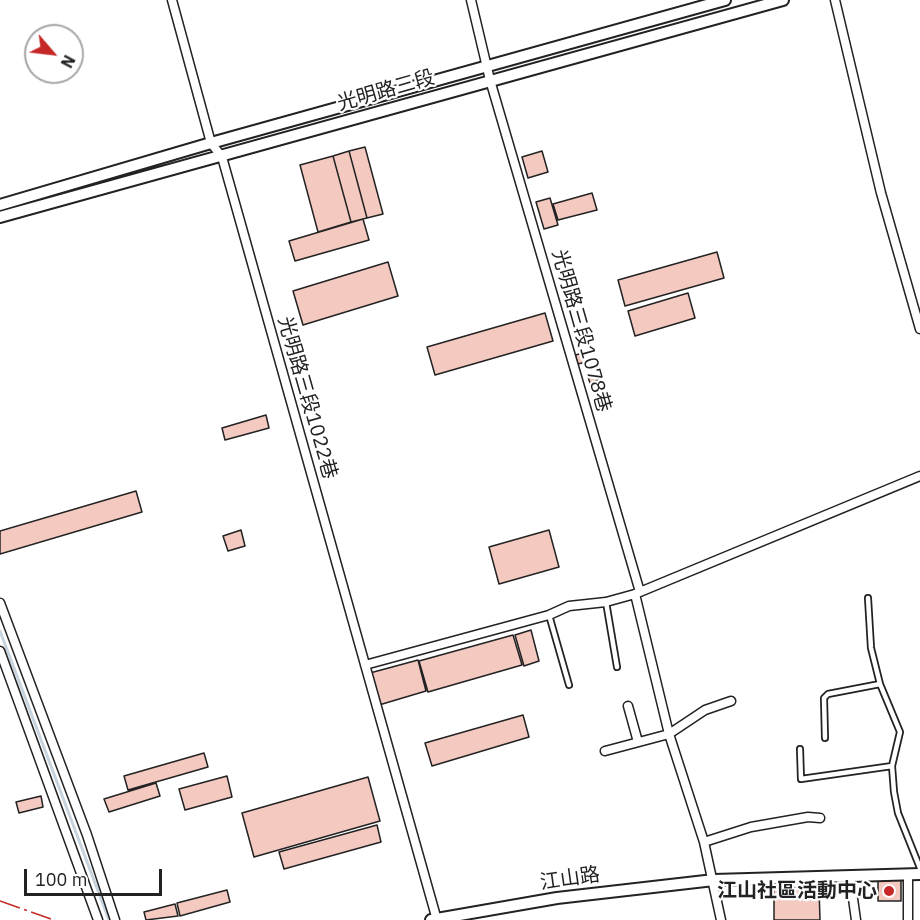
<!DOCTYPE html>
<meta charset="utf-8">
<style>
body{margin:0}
#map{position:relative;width:920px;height:920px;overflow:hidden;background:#fff;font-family:"IBM Plex Sans",sans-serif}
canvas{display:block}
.north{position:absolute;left:24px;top:24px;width:60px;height:60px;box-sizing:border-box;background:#fff;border:2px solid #a7a7a7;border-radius:50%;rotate:118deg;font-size:16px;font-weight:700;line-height:24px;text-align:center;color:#222}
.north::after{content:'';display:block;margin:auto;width:21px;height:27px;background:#c62828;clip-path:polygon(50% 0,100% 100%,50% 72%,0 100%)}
.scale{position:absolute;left:24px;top:869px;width:138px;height:27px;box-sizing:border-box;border:3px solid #222;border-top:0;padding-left:8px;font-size:18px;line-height:21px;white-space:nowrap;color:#222;-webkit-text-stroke:4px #fff;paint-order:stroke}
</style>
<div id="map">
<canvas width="920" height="920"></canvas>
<div class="north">N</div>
<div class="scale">100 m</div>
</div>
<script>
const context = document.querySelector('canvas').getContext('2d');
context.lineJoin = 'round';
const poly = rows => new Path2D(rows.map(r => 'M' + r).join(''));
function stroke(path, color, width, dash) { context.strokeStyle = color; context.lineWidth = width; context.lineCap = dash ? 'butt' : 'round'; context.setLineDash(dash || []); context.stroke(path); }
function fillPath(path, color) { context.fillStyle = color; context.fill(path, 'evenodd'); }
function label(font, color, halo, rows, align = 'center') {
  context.font = font + ' "IBM Plex Sans","Noto Sans TC",sans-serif'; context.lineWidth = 4.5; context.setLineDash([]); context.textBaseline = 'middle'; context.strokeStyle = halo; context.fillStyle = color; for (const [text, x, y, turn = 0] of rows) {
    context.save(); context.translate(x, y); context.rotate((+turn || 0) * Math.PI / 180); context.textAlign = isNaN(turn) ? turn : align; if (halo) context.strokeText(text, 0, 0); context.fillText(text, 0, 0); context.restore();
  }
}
stroke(poly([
 [0,631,109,920]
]), '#c7d3dd', 3);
const building = poly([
 [365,147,383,214,367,218,349,151,365,147],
 [349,151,367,218,351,222,333,156,349,151],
 [542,151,548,172,528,178,522,157,542,151],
 [333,156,351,222,318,232,300,165,333,156],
 [592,193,597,210,558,220,553,204,592,193],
 [550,198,558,225,544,229,536,202,550,198],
 [363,219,369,240,295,261,289,241,363,219],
 [717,252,724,278,625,306,618,280,717,252],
 [388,262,398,296,303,325,293,291,388,262],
 [688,293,695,318,635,336,628,311,688,293],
 [545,313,553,341,435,375,427,347,545,313],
 [584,353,586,362,578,364,575,355,584,353],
 [597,375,598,380,590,383,588,377,597,375],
 [266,415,269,428,225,440,222,428,266,415],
 [136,491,142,512,0,554,0,531,136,491],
 [241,530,245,546,228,551,223,536,241,530],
 [549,530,559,567,499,584,489,547,549,530],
 [531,630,539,661,524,666,515,635,531,630],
 [513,635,522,665,428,692,419,661,513,635],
 [418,660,426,691,379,705,370,673,418,660],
 [523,715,529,737,432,766,425,743,523,715],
 [204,753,208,767,128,790,124,776,204,753],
 [227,776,232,797,185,810,179,789,227,776],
 [368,777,380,821,254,857,242,813,368,777],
 [156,783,160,796,109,812,104,799,156,783],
 [41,796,43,807,19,813,16,802,41,796],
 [377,825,381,842,284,869,279,852,377,825],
 [878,880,901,880,901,901,878,901,878,880],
 [819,887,820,920,774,920,774,888,819,887],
 [227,890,230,902,180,916,177,903,227,890],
 [175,904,178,916,146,920,144,912,175,904]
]);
fillPath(building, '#f3c9c0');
stroke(building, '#222', 1.5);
const service = poly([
 [868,598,871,648,880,684,900,732,892,766,894,792,898,813,920,868],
 [606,602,617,667],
 [549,615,569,685],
 [825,738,824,698,828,694,880,684],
 [800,749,801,779,892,766]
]);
const minor = poly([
 [172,0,211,143,222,157,437,920],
 [471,0,490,80,640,592],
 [835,0,881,193,920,329],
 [635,594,669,734,704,842,721,920],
 [0,603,87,835,115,920],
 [0,651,98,920],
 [365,665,549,615,569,606,606,602,635,594,920,476],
 [628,706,638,742],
 [605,751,669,734,705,710,731,701],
 [704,842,751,827,808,817,820,818],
 [908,874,908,920],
 [850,877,856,920]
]);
const tertiary = poly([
 [0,205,211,143,725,0],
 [0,217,783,0],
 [431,920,557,898,714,880,920,874]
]);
stroke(service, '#222', 8);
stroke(minor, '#222', 11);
stroke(tertiary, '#222', 14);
stroke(service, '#fff', 4.5);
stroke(minor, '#fff', 8);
stroke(tertiary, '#fff', 10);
stroke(poly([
 [0,901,54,920]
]), '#c62828', 1.5, [21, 4.5, 3, 4.5]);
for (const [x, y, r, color] of [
 [889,891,6,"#c62828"]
]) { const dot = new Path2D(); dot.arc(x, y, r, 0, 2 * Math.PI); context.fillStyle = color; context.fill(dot); stroke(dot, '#fff', 2); }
label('20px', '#222', '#fff', [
 ["光明路三段",386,91,-16],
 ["光明路三段1078巷",581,331,74],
 ["光明路三段1022巷",307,398,74],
 ["江山路",570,879,-8]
]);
label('bold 20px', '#222', '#fff', [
 ["江山社區活動中心",877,891]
], 'right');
</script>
